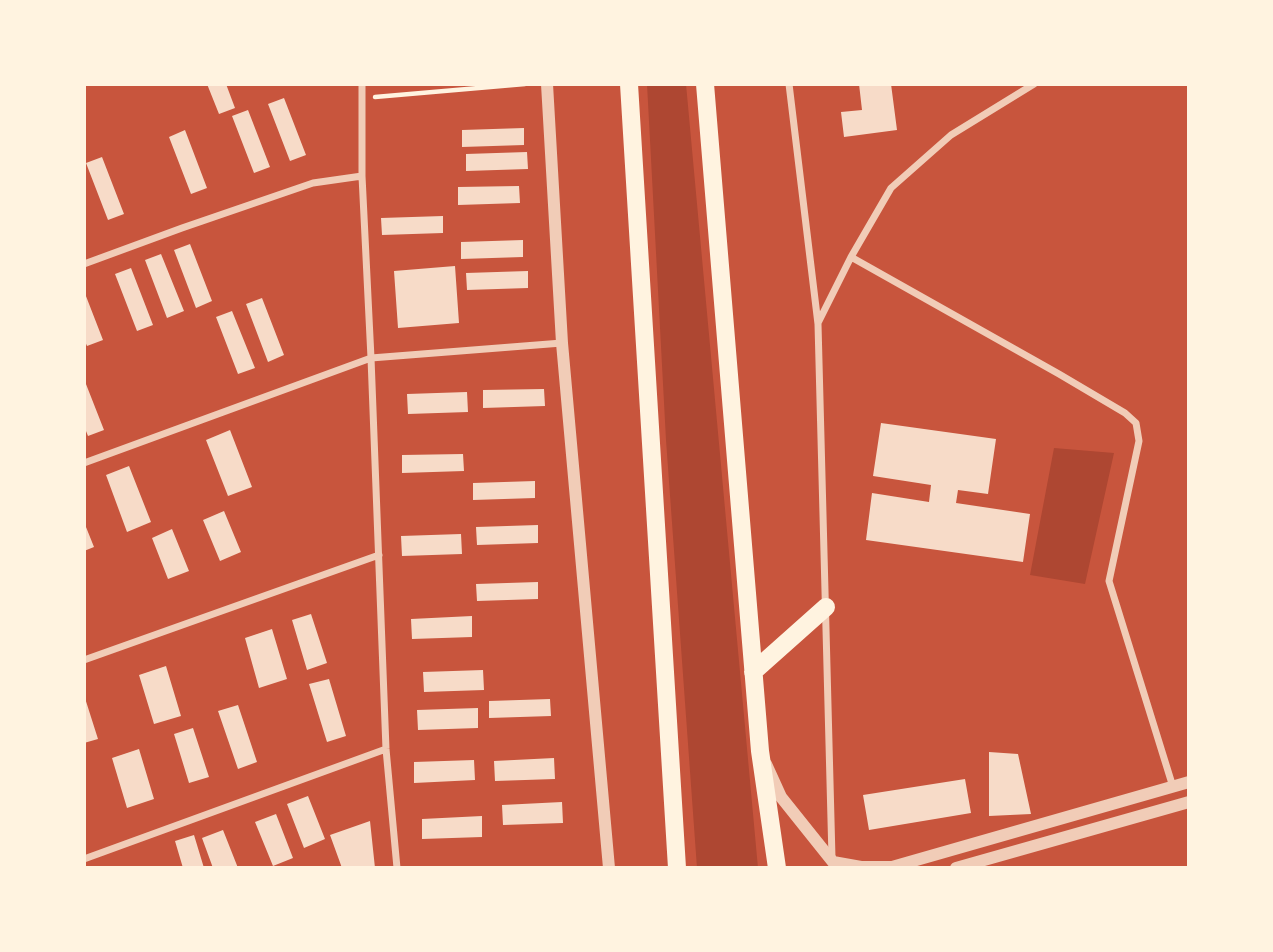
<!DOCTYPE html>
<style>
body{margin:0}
#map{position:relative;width:1273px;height:952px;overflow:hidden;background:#c8553d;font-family:"PT Sans Narrow",sans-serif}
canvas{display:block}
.frame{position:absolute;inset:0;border:86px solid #fff3e0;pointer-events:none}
</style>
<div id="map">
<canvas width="1273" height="952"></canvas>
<div class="frame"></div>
</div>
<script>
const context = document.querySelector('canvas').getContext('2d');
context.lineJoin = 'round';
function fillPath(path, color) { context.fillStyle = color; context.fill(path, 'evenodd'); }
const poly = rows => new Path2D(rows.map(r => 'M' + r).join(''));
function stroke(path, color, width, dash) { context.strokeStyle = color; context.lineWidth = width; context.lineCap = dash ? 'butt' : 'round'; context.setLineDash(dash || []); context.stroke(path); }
fillPath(poly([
 [647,84,686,84,758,868,697,868,666,440],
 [1054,448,1114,453,1085,584,1030,575]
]), '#ae4732');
fillPath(poly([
 [207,84,226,84,235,108,219,114],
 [859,84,891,84,897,130,844,137,841,112,862,110],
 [284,98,306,155,290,161,268,104],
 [248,110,270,167,254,173,232,116],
 [524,128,524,145,462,147,462,130],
 [185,130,207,188,191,194,169,137],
 [527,152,528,169,466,171,466,154],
 [102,157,124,214,108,220,86,163],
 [519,186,520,203,458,205,458,187],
 [443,216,443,233,382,235,381,218],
 [523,240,523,257,461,259,461,242],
 [190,244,212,301,196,308,174,250],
 [161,254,184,311,167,318,145,260],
 [455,266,459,323,398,328,394,271],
 [131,268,153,325,137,331,115,274],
 [528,271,528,288,467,290,466,273],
 [84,291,103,340,87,346,84,339],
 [262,298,284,355,268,362,246,304],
 [232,311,255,368,238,374,216,317],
 [84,379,104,430,88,436,84,426],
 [544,389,545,406,483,408,483,390],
 [467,392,468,412,408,414,407,394],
 [881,423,996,439,988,494,958,490,956,503,1030,514,1023,562,866,540,872,493,929,502,931,485,873,476],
 [230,430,252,487,228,496,206,440],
 [463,454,464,471,402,473,402,455],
 [129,466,151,522,127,532,106,475],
 [535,481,535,498,473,500,473,483],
 [224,511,241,552,220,561,203,520],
 [84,522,94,547,84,551],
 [538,525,538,543,477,545,476,527],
 [172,529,189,571,168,579,152,538],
 [461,534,462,554,402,556,401,536],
 [538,582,538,599,477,601,476,584],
 [311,614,327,663,307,670,292,620],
 [472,616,472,637,412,639,411,619],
 [272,629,287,679,259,688,245,638],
 [166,666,181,716,154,724,139,675],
 [483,670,484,690,424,692,423,672],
 [329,679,346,736,327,742,309,684],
 [84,695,98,739,84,743],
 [550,699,551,716,489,718,489,701],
 [238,705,257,762,238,769,218,711],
 [478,708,478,728,418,730,417,710],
 [193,728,209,777,189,783,174,734],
 [139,749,154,799,127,808,112,758],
 [989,752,1018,754,1031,814,989,816],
 [554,758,555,779,495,781,494,761],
 [474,760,475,780,414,783,414,762],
 [965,779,971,813,869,830,863,795],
 [308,796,325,839,304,848,287,804],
 [562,802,563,823,503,825,502,805],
 [276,814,293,858,273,866,255,822],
 [482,816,482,837,422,839,422,819],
 [370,821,375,868,342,868,330,835],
 [223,830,238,868,213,868,202,838],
 [194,835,204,868,183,868,175,841]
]), '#f7dbc8');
stroke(poly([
 [375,97,525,84]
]), '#fff3e0', 4.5);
stroke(poly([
 [362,84,362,176,371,358,386,749,397,868],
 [789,84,818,324,832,858],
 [851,257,1059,374,1125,413,1136,423,1139,441,1109,581,1173,787],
 [84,264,182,228,313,183,362,176],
 [818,323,851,257,891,188,951,135,1034,84],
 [84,463,371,358,562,343],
 [84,660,379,555],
 [84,859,386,749]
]), '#f1ccb7', 7);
stroke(poly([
 [547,84,562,343,609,868],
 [766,764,781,797,833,862,861,867,892,867,1189,782],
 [956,868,1189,802]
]), '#f1ccb7', 12);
stroke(poly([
 [629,84,677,868],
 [705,84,760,751,777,868],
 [753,672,826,607]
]), '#fff3e0', 18);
</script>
